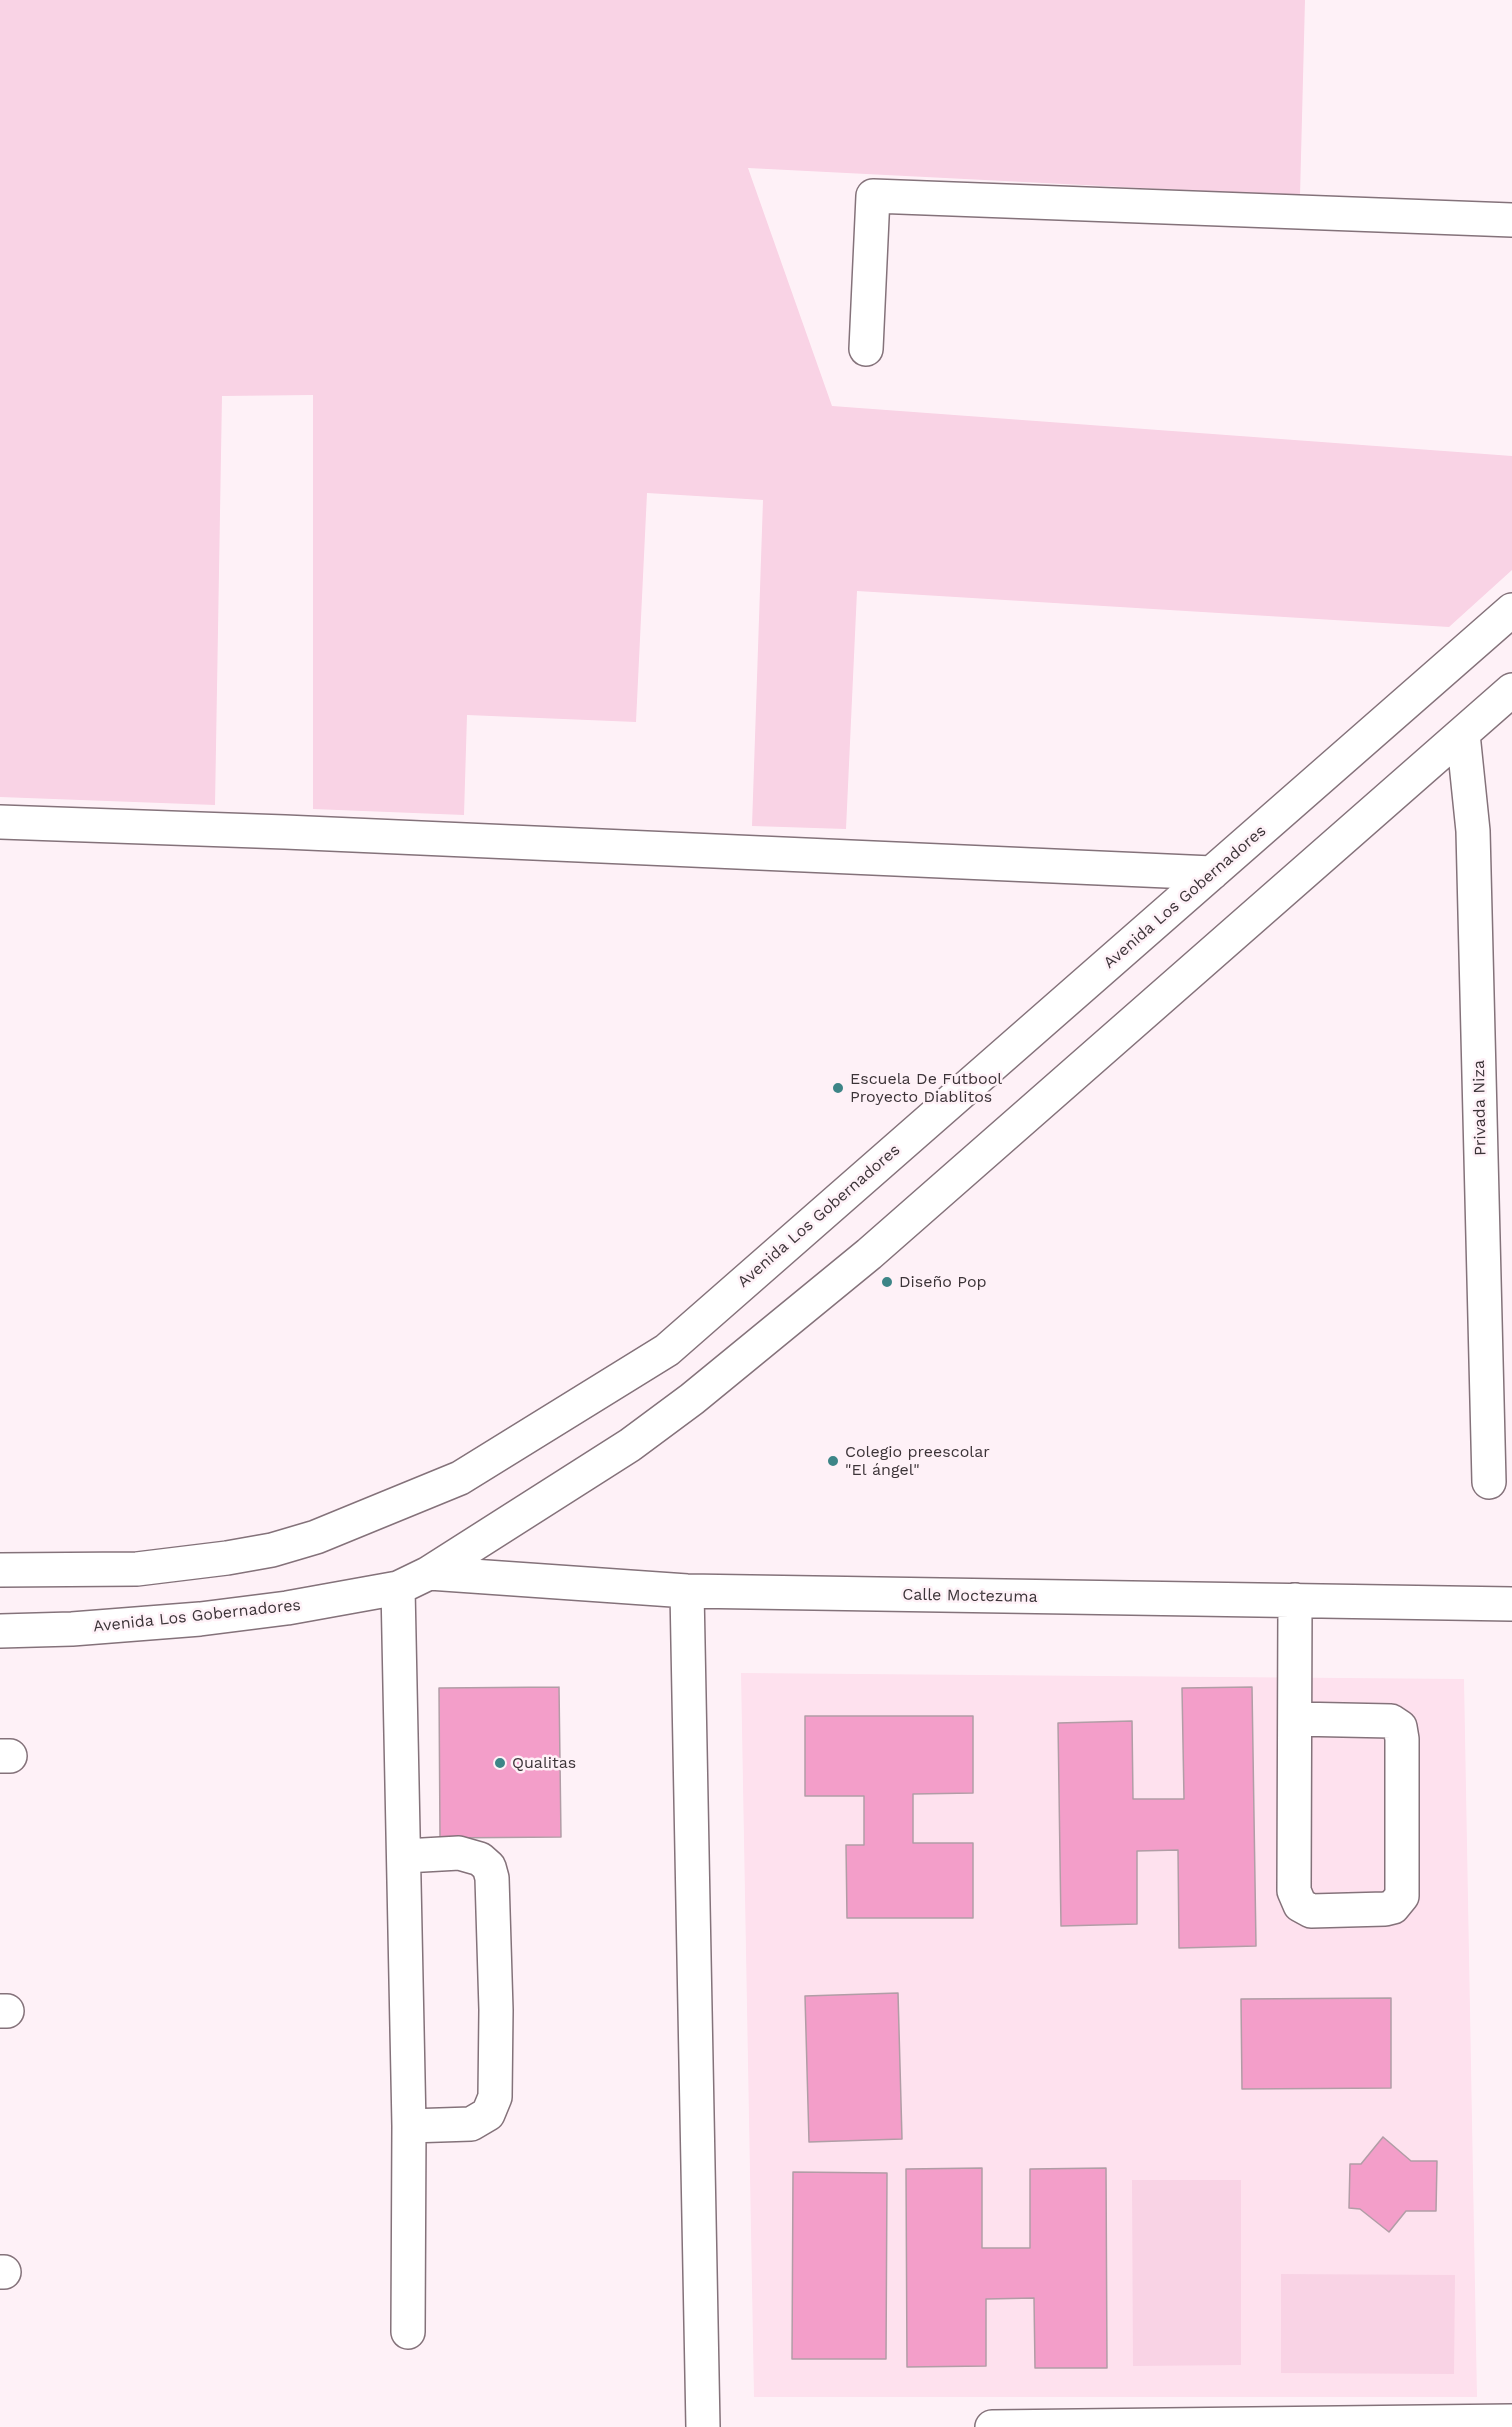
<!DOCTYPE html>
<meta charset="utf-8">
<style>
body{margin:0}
canvas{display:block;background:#fef1f7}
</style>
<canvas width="1512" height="2427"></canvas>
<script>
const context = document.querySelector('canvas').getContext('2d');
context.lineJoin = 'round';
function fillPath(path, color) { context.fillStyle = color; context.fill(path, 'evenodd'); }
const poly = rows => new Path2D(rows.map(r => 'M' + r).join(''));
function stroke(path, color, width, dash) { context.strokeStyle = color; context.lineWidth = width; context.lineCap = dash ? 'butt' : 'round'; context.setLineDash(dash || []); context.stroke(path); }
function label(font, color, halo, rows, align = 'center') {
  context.font = font + ' "Work Sans",sans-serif'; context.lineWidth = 5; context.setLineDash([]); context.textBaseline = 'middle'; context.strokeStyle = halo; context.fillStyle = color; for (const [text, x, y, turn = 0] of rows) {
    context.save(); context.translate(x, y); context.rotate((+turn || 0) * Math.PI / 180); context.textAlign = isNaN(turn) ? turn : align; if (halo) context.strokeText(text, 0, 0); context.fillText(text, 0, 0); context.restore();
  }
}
fillPath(poly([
 [741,1673,1464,1679,1477,2397,754,2397]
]), '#fee1ee');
fillPath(poly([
 [0,0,1305,0,1300,196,748,168,832,406,1512,456,1512,570,1449,627,857,591,846,829,752,826,763,500,647,493,636,722,467,715,464,815,313,809,313,395,222,396,215,805,0,797],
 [1132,2180,1241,2180,1241,2365,1133,2366],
 [1281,2274,1455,2275,1454,2374,1281,2373]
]), '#f9d3e5');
const building = poly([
 [559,1687,561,1837,440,1838,439,1688,559,1687],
 [1252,1687,1256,1946,1179,1948,1178,1850,1137,1851,1137,1924,1061,1926,1058,1723,1132,1721,1133,1799,1184,1799,1182,1688,1252,1687],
 [805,1716,973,1716,973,1793,913,1794,913,1843,973,1843,973,1918,847,1918,846,1845,864,1845,864,1796,805,1796,805,1716],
 [898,1993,902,2139,809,2142,805,1996,898,1993],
 [1391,1998,1391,2088,1242,2089,1241,1999,1391,1998],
 [1383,2137,1411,2161,1437,2161,1436,2211,1406,2211,1389,2232,1360,2209,1349,2208,1350,2164,1361,2164,1383,2137],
 [982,2168,982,2248,1030,2248,1030,2169,1106,2168,1107,2368,1035,2368,1034,2298,986,2299,986,2366,907,2367,906,2169,982,2168],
 [793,2172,887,2173,886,2359,792,2359,793,2172]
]);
fillPath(building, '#f39ec9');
stroke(building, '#b19da6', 1.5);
const minor = poly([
 [866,349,873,196,1512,220],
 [1463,734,1473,831,1489,1482],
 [0,822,285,832,1212,873],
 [0,1570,137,1569,227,1558,272,1550,316,1537,460,1478,667,1350,1512,610],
 [429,1573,687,1591,1512,1604],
 [398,1588,409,2126,408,2332],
 [687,1591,703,2427],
 [1295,1600,1294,1891,1300,1905,1311,1911,1385,1909,1393,1907,1402,1896,1402,1739,1400,1727,1391,1721,1295,1719],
 [0,1631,72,1629,200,1619,287,1608,398,1588,429,1573,630,1445,692,1399,869,1254,1512,690],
 [0,1756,10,1756],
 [405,1856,459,1853,480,1859,489,1867,492,1878,496,2010,495,2097,488,2114,471,2124,409,2126],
 [0,2011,7,2011],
 [0,2272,4,2272],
 [992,2427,1512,2421]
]);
stroke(minor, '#84727a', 36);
stroke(minor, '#fff', 33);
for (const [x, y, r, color] of [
 [838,1088,6,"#3d8587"],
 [887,1282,6,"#3d8587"],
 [833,1461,6,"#3d8587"],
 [500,1763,6,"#3d8587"]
]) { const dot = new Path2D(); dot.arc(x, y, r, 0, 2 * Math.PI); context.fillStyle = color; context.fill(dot); stroke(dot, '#fef1f7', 2); }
label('16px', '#3c3438', '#fef1f7', [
 ["Avenida Los Gobernadores",1185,897,-41],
 ["Privada Niza",1480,1108,-91],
 ["Avenida Los Gobernadores",819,1216,-41],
 ["Calle Moctezuma",970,1596,1],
 ["Avenida Los Gobernadores",197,1616,-6]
]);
label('16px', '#3c3438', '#fef1f7', [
 ["Escuela De Futbool",850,1079],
 ["Proyecto Diablitos",850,1097],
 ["Diseño Pop",899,1282],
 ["Colegio preescolar",845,1452],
 ["\"El ángel\"",845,1470],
 ["Qualitas",512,1763]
], 'left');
</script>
